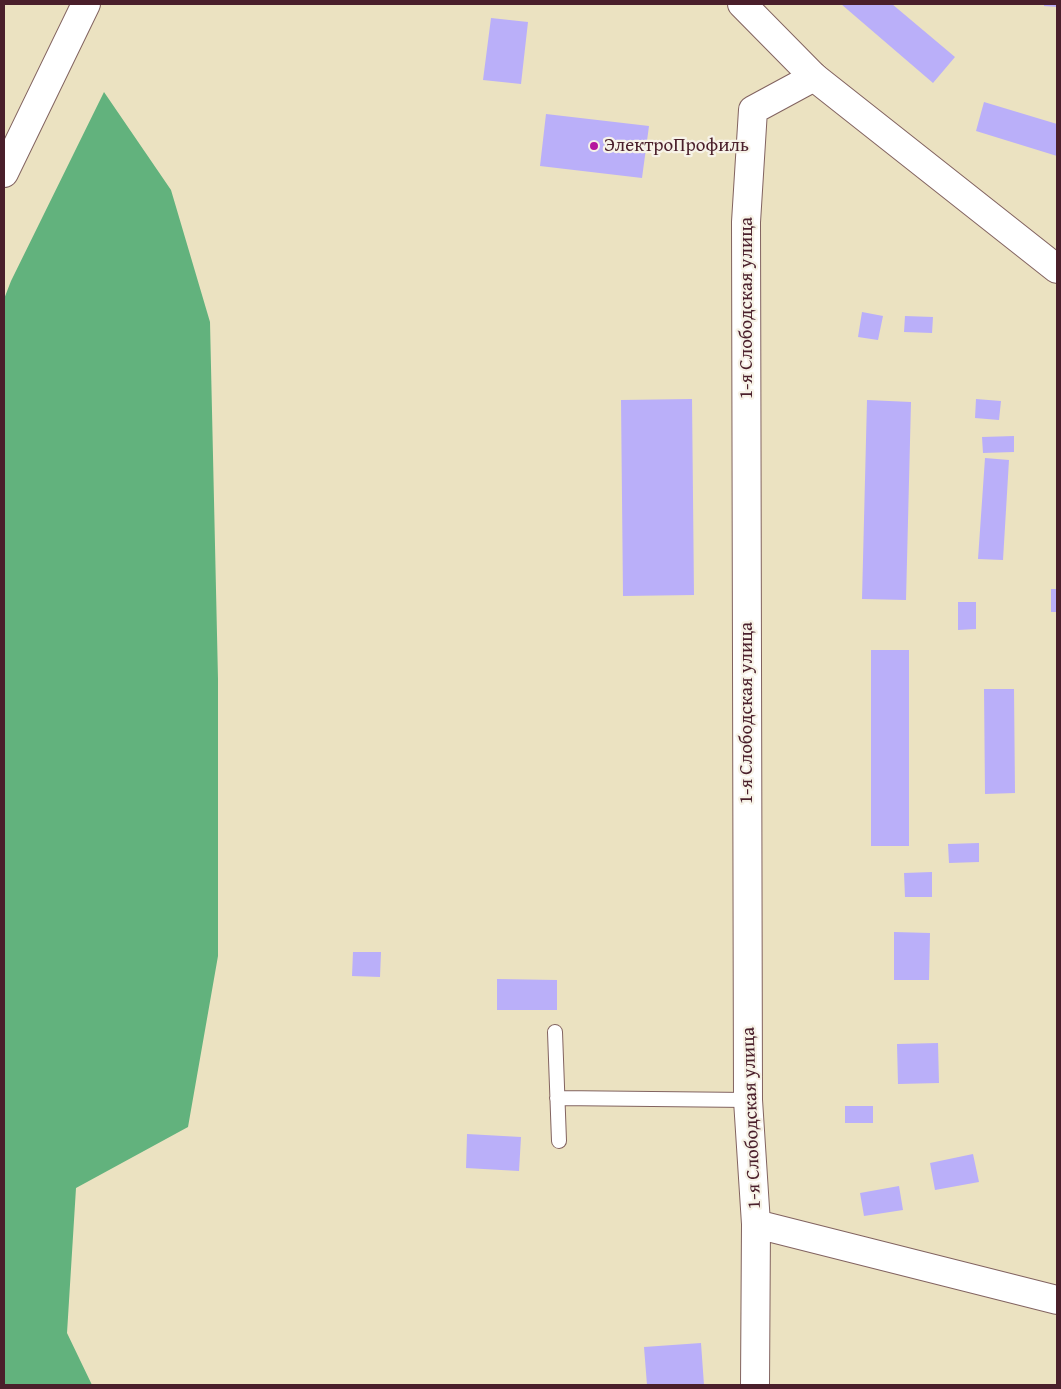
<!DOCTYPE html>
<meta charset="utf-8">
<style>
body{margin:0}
#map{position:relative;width:1061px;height:1389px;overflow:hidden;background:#ebe2c1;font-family:"Gentium Book Plus",serif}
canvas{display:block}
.frame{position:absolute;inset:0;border:5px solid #4a1f2b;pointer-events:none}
</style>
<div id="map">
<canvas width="1061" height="1389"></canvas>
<div class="frame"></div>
</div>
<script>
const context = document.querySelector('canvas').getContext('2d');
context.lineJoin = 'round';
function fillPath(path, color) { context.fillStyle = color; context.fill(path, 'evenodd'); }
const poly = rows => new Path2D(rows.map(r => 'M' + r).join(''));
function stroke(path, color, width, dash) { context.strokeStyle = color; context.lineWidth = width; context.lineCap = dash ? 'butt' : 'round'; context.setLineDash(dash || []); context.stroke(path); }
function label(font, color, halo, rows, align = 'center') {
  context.font = font + ' "Gentium Book Plus",serif'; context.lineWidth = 4.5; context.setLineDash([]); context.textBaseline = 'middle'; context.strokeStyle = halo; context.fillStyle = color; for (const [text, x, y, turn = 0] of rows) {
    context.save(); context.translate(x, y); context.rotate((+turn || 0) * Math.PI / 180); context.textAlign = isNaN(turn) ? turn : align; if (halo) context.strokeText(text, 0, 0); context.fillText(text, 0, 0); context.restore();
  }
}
fillPath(poly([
 [104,92,171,190,210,322,218,679,218,956,188,1127,76,1188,67,1333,92,1385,4,1385,4,299,11,281]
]), '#62b27d');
fillPath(poly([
 [841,4,892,4,955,57,933,83],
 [1044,4,1057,4,1057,7,1044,6],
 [491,18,528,22,521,84,483,80],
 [984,102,1057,124,1057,156,976,131],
 [546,114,649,126,642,178,540,166],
 [862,312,883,316,878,340,858,337],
 [905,316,933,317,932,333,904,332],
 [692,399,694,595,623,596,621,400],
 [976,399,1001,401,999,420,975,418],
 [867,400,911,402,906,600,862,599],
 [1014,436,1014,452,983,453,982,437],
 [985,458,1009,460,1003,560,978,559],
 [1051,589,1057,589,1057,612,1051,612],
 [958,602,976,602,976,629,958,630],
 [871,650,909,650,909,846,871,846],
 [984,689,1014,689,1015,793,985,794],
 [979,843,979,862,949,863,948,844],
 [932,872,932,897,905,897,904,873],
 [894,932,930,933,929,980,894,980],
 [353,952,381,952,380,977,352,976],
 [497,979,557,980,557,1010,497,1010],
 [938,1043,939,1083,898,1084,897,1044],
 [845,1106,873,1106,873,1123,845,1123],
 [467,1134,521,1137,519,1171,466,1168],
 [973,1154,979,1182,935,1190,930,1163],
 [899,1186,903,1210,864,1216,860,1193],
 [701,1343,704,1385,647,1385,644,1347]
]), '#baaff9');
const service = poly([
 [555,1032,559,1141],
 [557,1098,748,1100]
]);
const minor = poly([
 [4,173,86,4],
 [756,1224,1057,1300],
 [755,1385,756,1224,748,1100,746,222,753,110,814,77]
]);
const tertiary = poly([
 [742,4,814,77,1057,269]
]);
stroke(service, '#826360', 16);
stroke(minor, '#826360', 30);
stroke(tertiary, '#826360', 30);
stroke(service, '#fff', 14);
stroke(minor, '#fff', 28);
stroke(tertiary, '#fff', 28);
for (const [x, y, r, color] of [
 [594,146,5,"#b5179e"]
]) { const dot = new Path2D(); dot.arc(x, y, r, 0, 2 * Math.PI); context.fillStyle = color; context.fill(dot); stroke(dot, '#f7f3e8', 2); }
label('19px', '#4a1f2b', '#f7f3e8', [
 ["ЭлектроПрофиль",604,146]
], 'left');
label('19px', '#4a1f2b', '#f7f3e8', [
 ["1-я Слободская улица",747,308,-90],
 ["1-я Слободская улица",747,713,-90],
 ["1-я Слободская улица",752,1118,-92]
]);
</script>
